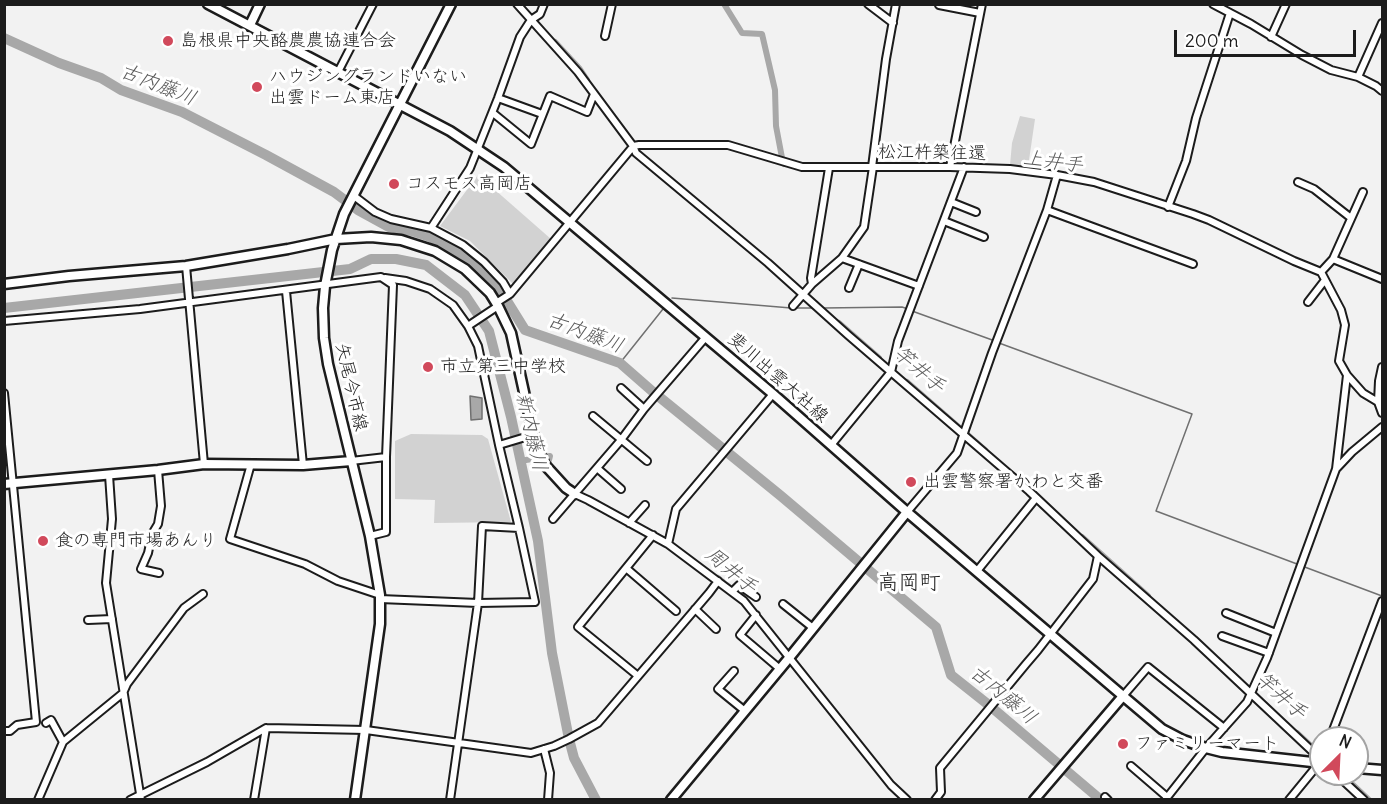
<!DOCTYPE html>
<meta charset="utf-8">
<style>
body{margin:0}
#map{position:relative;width:1387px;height:804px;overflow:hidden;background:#f2f2f2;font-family:Delius,sans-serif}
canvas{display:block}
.frame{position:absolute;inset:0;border:6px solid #1c1c1c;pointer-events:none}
.north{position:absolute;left:1309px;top:726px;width:60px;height:60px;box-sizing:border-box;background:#fff;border:2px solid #a4a4a4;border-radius:50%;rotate:24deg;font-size:16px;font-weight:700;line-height:24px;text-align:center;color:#1c1c1c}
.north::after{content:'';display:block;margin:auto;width:21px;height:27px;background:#d1495b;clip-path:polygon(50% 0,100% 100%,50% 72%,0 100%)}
.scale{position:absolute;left:1174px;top:30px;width:182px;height:27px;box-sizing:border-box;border:3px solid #1c1c1c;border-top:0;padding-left:8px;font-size:18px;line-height:21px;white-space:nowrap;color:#1c1c1c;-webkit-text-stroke:4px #fff;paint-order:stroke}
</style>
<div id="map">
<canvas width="1387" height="804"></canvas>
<div class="frame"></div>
<div class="north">N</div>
<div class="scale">200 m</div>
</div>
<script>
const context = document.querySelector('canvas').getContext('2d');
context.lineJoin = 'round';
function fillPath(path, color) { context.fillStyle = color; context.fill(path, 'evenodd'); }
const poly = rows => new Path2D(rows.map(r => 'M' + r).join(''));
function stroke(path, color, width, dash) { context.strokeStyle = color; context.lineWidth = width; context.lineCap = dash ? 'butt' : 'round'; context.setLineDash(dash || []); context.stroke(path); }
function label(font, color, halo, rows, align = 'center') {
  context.font = font + ' Delius,"Klee One",sans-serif'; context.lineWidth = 6; context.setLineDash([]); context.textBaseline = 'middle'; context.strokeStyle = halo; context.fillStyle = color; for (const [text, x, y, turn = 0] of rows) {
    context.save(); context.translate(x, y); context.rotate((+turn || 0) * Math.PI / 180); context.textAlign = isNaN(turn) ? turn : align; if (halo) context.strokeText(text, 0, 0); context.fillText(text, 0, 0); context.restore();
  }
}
fillPath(poly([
 [1020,116,1035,119,1028,167,1010,165,1012,143],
 [478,175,551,239,514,285,470,241,440,226],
 [411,434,482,435,488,439,511,522,434,523,435,500,395,499,395,441]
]), '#d2d2d2');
const water = poly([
 [470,396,482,398,482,419,471,420,470,396]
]);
fillPath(water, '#a8a8a8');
stroke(water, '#707070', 1.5);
stroke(poly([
 [672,298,791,308,815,308],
 [823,308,902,307,908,309],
 [912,311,995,341],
 [999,343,1192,414,1156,511,1297,564],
 [620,363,663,309],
 [1302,566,1382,596]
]), '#707070', 1.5);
stroke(poly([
 [724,4,742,33,762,34,775,90,776,126,783,163,784,164],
 [555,42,579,68,587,80],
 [839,323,879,358],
 [907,382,985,450],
 [520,461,550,456,548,464,551,468],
 [1082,537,1148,596],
 [718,578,743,598],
 [1297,733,1312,747],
 [1353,785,1369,800]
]), '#a8a8a8', 6);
stroke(poly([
 [4,38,59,63,101,78,121,90,182,112,266,155,334,192,358,210,389,227,412,231,430,237,462,254,484,272,507,301,525,330,620,363,652,391,781,496,936,627,951,675,990,706,1101,800],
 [4,308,350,269,371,259,396,259,426,265,465,295,489,331,511,417,538,541,552,653,569,739,574,758,596,800]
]), '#a8a8a8', 10);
const street = poly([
 [517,4,578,72,633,146,636,153,768,263,848,335,1029,491,1098,556,1194,640,1312,751,1320,763],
 [868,4,893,23],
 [1213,4,1251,24,1302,55,1331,70,1358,77,1376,86,1382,91],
 [939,5,980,13],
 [605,36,612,4],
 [1271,37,1286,4],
 [338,72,373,4],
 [1358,77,1382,23],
 [498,98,542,114],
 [493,113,531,144,550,96,587,112,594,94],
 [633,146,639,145,728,145,802,167,950,167,1010,169,1057,175,1094,182,1193,214,1209,220,1294,261,1321,272,1341,310,1345,325,1339,361,1347,375,1363,393,1378,402,1382,413],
 [872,167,886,59,896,4],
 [950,167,982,4],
 [1298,182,1314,189,1351,218],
 [354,196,375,212,391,219,431,228,463,245,484,262,503,282,510,294],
 [951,202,976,212],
 [1168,207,1186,161,1196,118,1230,13],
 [1047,210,1193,264],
 [944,221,984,237],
 [431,228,470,168,498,98,520,37,531,20,540,14,544,4],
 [842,258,919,286],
 [1333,259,1363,192],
 [186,266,204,464],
 [1321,272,1333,259,1382,279],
 [385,278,406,281,430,289,453,305,468,326,478,346,499,445,519,528,535,602,478,603,450,800],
 [812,284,842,258,864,227,873,167],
 [849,288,859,264],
 [286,291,303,465],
 [1308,302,1325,280],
 [496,303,510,294,631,149,634,148],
 [793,306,812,284,811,278,829,168],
 [4,321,140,309,381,277,393,285,386,457,386,532,370,536],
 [468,326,498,306],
 [621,388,644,409],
 [4,393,36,722,17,725,10,731,4,731],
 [1378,402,1379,381,1382,367],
 [593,416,647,461],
 [499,445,529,436,534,436],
 [831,445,891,372,898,341,964,167],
 [351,461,386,457],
 [251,464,230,539,305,564,338,581,380,595],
 [597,468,621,489],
 [1336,469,1352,452,1382,427],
 [158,470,161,506,158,524,152,534,148,553,141,569,159,573],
 [109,475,112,519,106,583,141,800],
 [575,494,588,500,668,544,744,601,891,785,907,800],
 [907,512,957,453,992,353,1047,210,1057,175],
 [553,519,621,440,644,409,705,338],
 [629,523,645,505],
 [668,544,676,509,773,394],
 [626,568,676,611],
 [977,571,1036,498],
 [732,592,739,585,756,597],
 [380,599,478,603,482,526,519,528],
 [783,604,813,628],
 [695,609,716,629],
 [1226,613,1276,633],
 [756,615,740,635,780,669],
 [88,620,112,619],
 [1222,636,1269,653],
 [734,671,718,689,745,711],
 [638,676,578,627,653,535],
 [1123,696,1148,667,1224,728],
 [46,723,51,720,63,742],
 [1330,738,1382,601],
 [544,749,550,773,548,800],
 [1131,766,1167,797],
 [1336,774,1364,800],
 [1105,797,1108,800],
 [38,800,63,742,123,693,127,684,184,608,203,594],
 [130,800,207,762,266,728,366,730,531,753,554,746,569,739,598,723,709,593,718,581],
 [254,800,266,728],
 [935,800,941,792,940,768,1026,664,1038,650,1093,579,1098,556],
 [1165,800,1206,748,1247,702,1267,658,1336,469,1347,375],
 [1289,800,1321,761]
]);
const secondary = poly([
 [208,4,450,131,504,167,773,394,907,512,1123,696,1162,729,1183,740,1206,748,1222,752,1321,763],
 [250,25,260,4],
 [4,284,69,276,186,266,288,249,336,239,371,237,401,240,435,251,465,269,490,293,498,306,511,333,535,442,545,465,566,488,575,494],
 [4,484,158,470,204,464,303,465,351,461],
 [1357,768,1382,770],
 [355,800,380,624,380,595,370,536,328,364,324,338,323,308,325,286,332,250,344,214,451,4],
 [671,800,789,658,907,512],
 [1034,800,1123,696]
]);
stroke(street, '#1c1c1c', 10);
stroke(secondary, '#1c1c1c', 13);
stroke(street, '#fff', 6);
stroke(secondary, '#fff', 8);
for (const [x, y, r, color] of [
 [168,41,6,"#d1495b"],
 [257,87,6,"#d1495b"],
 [394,184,6,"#d1495b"],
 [428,367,6,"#d1495b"],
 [911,482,6,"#d1495b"],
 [43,541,6,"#d1495b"],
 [1123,744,6,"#d1495b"]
]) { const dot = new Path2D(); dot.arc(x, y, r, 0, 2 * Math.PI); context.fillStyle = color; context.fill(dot); stroke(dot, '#fff', 2); }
label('18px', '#1c1c1c', '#fff', [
 ["島根県中央酪農農協連合会",180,41],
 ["ハウジングランドいない",269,77],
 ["出雲ドーム東店",269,98],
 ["コスモス高岡店",406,184],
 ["市立第三中学校",440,367],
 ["出雲警察署かわと交番",923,482],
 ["食の専門市場あんり",55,541],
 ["ファミリーマート",1135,744]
], 'left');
label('18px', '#1c1c1c', '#fff', [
 ["松江杵築往還",932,153,1],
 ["斐川出雲大社線",778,378,41],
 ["矢尾今市線",351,387,77]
]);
label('italic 20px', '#5b5b5b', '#fff', [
 ["古内藤川",158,85,22],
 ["上井手",1053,162,8],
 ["古内藤川",585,333,21],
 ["竿井手",919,370,41],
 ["新内藤川",531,432,77],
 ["周井手",731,571,40],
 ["古内藤川",1003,695,40],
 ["竿井手",1281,696,42]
]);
label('21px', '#1c1c1c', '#fff', [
 ["高岡町",909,583]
]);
</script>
